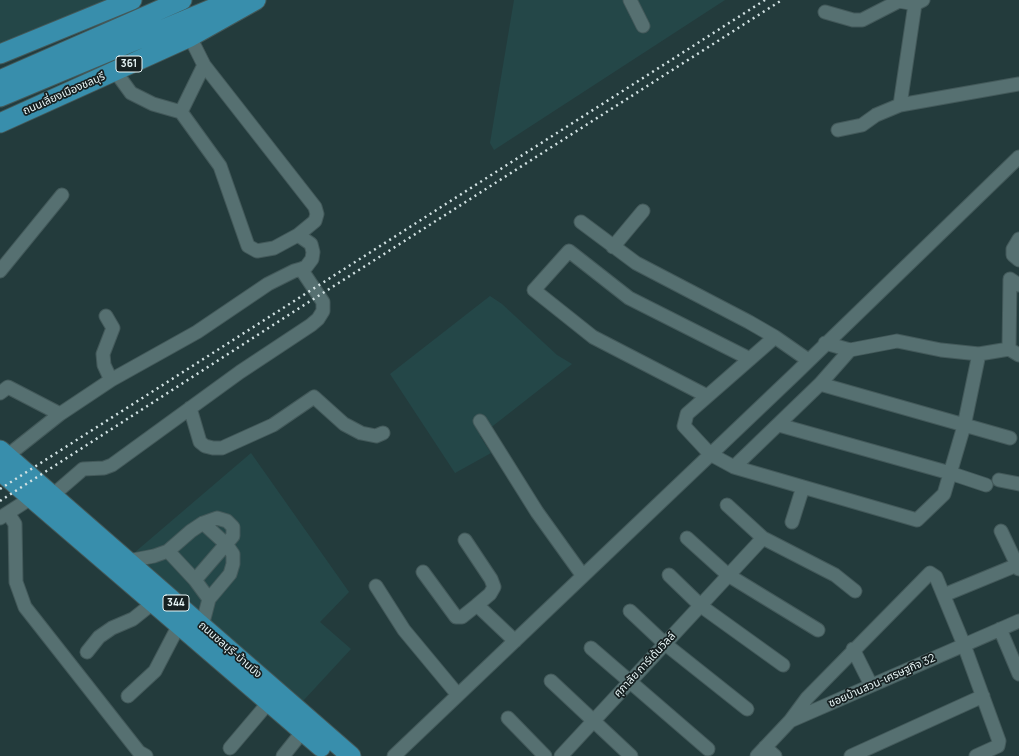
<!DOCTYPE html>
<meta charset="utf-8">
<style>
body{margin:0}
canvas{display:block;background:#233b3c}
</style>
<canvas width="1019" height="756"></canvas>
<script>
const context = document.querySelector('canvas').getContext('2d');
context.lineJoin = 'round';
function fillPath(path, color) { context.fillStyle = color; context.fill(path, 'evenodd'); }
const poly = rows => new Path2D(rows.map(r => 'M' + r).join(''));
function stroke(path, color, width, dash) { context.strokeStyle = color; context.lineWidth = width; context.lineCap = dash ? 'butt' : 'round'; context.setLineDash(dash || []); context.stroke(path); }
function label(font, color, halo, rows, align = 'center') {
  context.font = font + ' Manrope,"Noto Sans Thai",sans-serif'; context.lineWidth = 3.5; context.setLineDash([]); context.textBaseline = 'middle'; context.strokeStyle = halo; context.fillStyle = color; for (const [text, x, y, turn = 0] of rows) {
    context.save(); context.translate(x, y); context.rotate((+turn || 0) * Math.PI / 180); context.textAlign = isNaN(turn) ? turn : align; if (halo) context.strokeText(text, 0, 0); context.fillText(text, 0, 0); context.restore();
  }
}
fillPath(poly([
 [0,0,119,0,0,49],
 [514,0,725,0,494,150,490,143],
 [490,296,502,304,557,355,572,364,480,436,491,453,455,473,390,374],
 [251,453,349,592,320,622,351,649,303,701,134,553]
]), '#244748');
const minor = poly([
 [630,0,643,26],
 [825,12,853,20,862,20,899,1,915,4,923,0],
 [190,37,204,65,181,112,220,166,248,246,257,251,274,248,298,235,311,244,313,252,312,259,306,267,301,269],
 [204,65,315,207,317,214,315,221,298,235],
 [115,71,131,93,153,104,181,112],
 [900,105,915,4],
 [838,130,862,125,876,115,900,105,1019,84],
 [581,222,636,263,749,322,775,337,808,360],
 [1019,239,1013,249,1013,255,1019,260],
 [613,247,643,211],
 [0,271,62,195],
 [106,316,113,328,103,354,104,365,111,380],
 [775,337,687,414,684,426,710,454,734,467,917,520,944,494,964,426,979,354],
 [825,343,850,350,897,341,941,350,979,354,1009,349,1019,355],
 [1009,349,1010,279,1019,285],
 [820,384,1010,438],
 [0,393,8,387,60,414,111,380,197,332,268,284,294,271,301,269,323,302,323,311,318,319,311,325,240,372,112,465,104,468,83,469,53,495],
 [707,396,593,337,534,290,569,251,629,298,750,359],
 [190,408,200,442,205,446,213,448,222,448,273,425,314,397,344,424,361,433,376,436,383,433],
 [480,421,537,512,583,576],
 [779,425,950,473,986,485],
 [7,456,60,414],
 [734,467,820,384,850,350],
 [999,480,1019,484],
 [727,505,763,538,835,575,855,591],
 [8,513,15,524,16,582,25,607,139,752,146,756],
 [0,518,31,498],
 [792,522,803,487],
 [1001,531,1019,569],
 [687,538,728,575,818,630],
 [465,540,491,579,494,587,490,594,477,605,515,641],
 [168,551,195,580,209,599],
 [128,561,154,556,168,551,191,531,203,523,217,518,227,521,233,527,233,536,195,580],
 [423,572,456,617,462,617,477,605],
 [669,575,701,606,783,665],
 [376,586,404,630,458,695],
 [944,595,1017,565],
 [630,611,664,643,747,709],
 [202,626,209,599,230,574,233,564,233,554,226,544,203,523],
 [1000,629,1019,674],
 [591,648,708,749],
 [853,649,871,685],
 [87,652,99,637,112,628,133,619,153,603],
 [551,681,631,756],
 [128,696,155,671,179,625],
 [508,718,545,756],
 [790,721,807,698,930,573,936,577,964,645,999,741,998,746,976,756],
 [765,747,775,756],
 [230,748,269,702],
 [283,756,303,731],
 [394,756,795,374,1019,157],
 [561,756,763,538],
 [757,756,790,721,1019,621],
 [851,756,983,696]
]);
const highway = poly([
 [0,54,132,0],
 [0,80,182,0],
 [0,97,233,0],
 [0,123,190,37,256,0],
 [0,450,351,756],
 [0,471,321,747]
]);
stroke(minor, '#43595a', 15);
stroke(highway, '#43595a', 21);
stroke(minor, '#567071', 13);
stroke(highway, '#388eac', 19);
stroke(poly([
 [0,489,765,0],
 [0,501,301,307,782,0]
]), '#d2e2e3', 2.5, [2, 4]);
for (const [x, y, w] of [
 [129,64,26],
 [176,603,26]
]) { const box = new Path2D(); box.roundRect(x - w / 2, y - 8, w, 16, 3); context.fillStyle = '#162021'; context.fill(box); stroke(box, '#e7f5f6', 1); }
label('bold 10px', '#e7f5f6', null, [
 ["361",129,64],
 ["344",176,603]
]);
label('11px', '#e7f5f6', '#162021', [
 ["ถนนเลี่ยงเมืองชลบุรี",64,94,-24],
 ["ถนนชลบุรี-บ้านบึง",230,650,41],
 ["ศุภาลัย การ์เด้นวิลล์",645,665,-47],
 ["ซอยบ้านสวน-เศรษฐกิจ 32",882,681,-24]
]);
</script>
